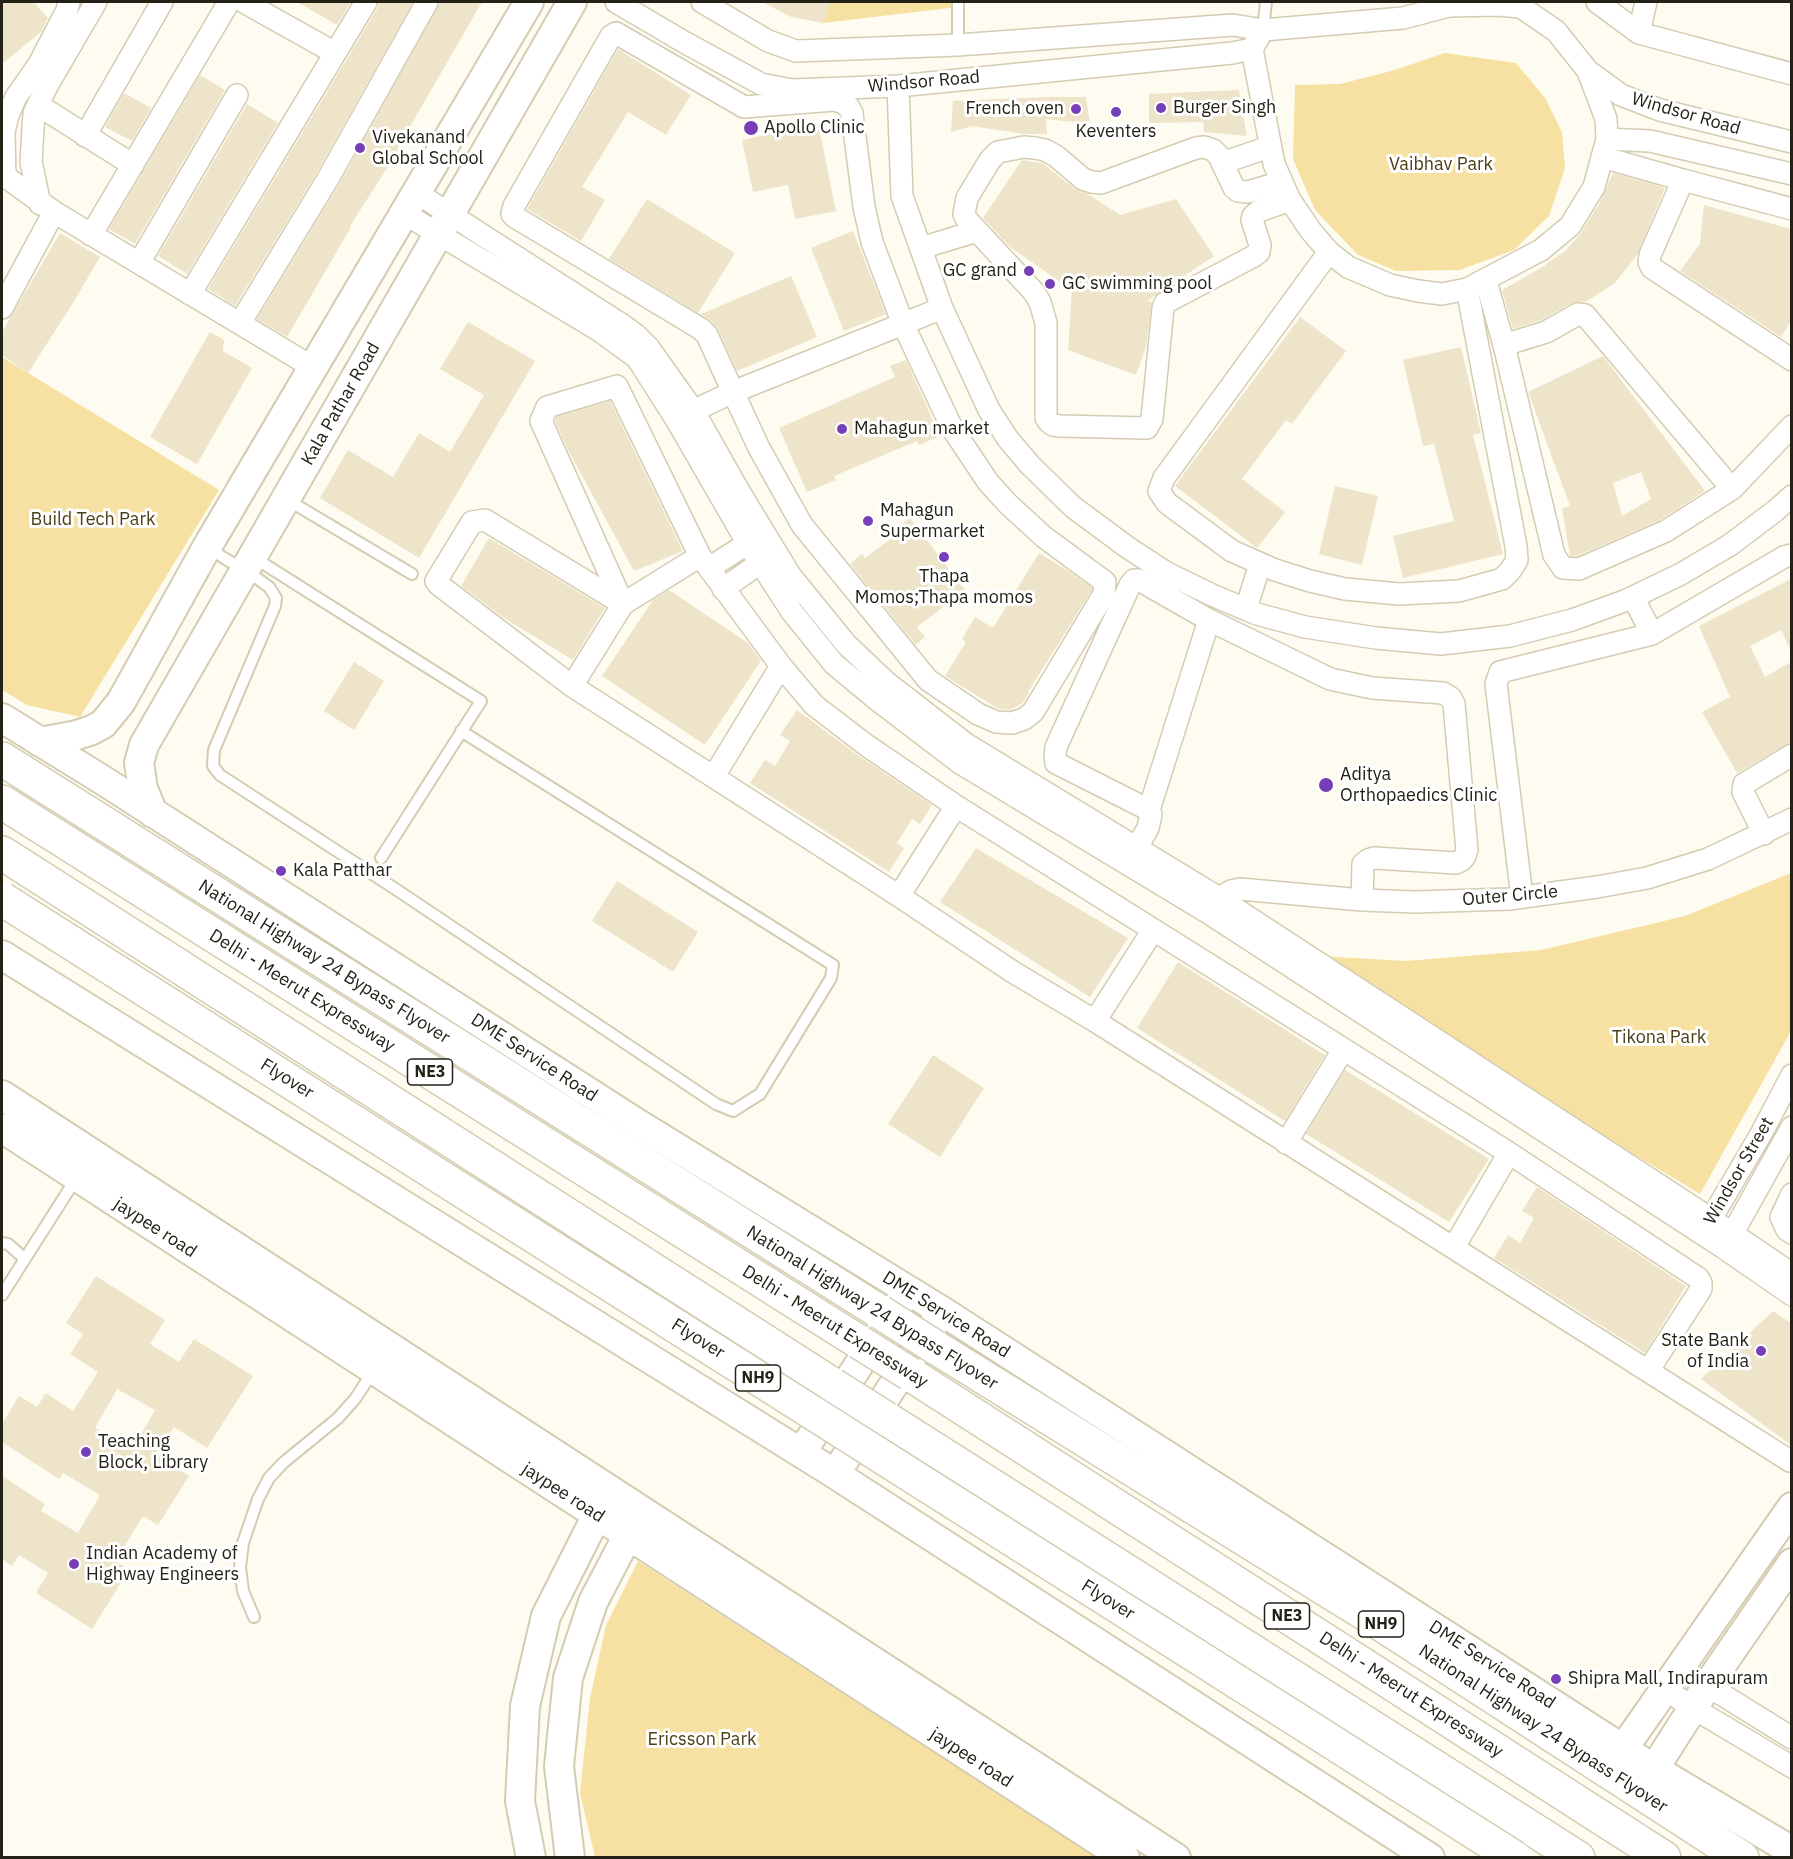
<!DOCTYPE html>
<style>
body{margin:0}
#map{position:relative;width:1793px;height:1859px;overflow:hidden;background:#fefbf0;font-family:"IBM Plex Sans",sans-serif}
canvas{display:block}
.frame{position:absolute;inset:0;border:3px solid #242117;pointer-events:none}
</style>
<div id="map">
<canvas width="1793" height="1859"></canvas>
<div class="frame"></div>
</div>
<script>
const context = document.querySelector('canvas').getContext('2d');
context.lineJoin = 'round';
function fillPath(path, color) { context.fillStyle = color; context.fill(path, 'evenodd'); }
const poly = rows => new Path2D(rows.map(r => 'M' + r).join(''));
function stroke(path, color, width, dash) { context.strokeStyle = color; context.lineWidth = width; context.lineCap = dash ? 'butt' : 'round'; context.setLineDash(dash || []); context.stroke(path); }
function label(font, color, halo, rows, align = 'center') {
  context.font = font + ' "IBM Plex Sans",sans-serif'; context.lineWidth = 6; context.setLineDash([]); context.textBaseline = 'middle'; context.strokeStyle = halo; context.fillStyle = color; for (const [text, x, y, turn = 0] of rows) {
    context.save(); context.translate(x, y); context.rotate((+turn || 0) * Math.PI / 180); context.textAlign = isNaN(turn) ? turn : align; if (halo) context.strokeText(text, 0, 0); context.fillText(text, 0, 0); context.restore();
  }
}
fillPath(poly([
 [830,2,958,2,958,7,823,23],
 [1445,53,1516,63,1545,98,1562,132,1565,168,1549,216,1514,250,1460,270,1396,271,1358,255,1315,210,1293,159,1295,85,1340,84,1395,70],
 [2,357,219,490,80,717,27,705,2,690],
 [1791,873,1791,1031,1700,1194,1302,955,1406,961,1541,950,1685,916],
 [638,1561,1095,1857,595,1857,580,1793,590,1698,606,1625]
]), '#f7e1a2');
fillPath(poly([
 [2,2,34,2,48,18,41,32,2,64],
 [297,2,351,2,337,25],
 [379,2,413,2,315,176,235,306,208,289,377,9],
 [440,2,482,2,397,149,398,151,350,226,351,227,287,337,257,319,337,188],
 [762,2,830,2,823,23,791,17],
 [618,49,691,95,666,135,628,112,582,187,605,200,581,241,527,209],
 [200,75,225,90,135,244,109,229],
 [1239,90,1247,136,1204,132,1203,122,1149,123,1149,94],
 [124,93,151,108,132,141,105,127],
 [1048,97,1086,97,1090,124,1046,119,1047,134,1024,134,972,126,951,132,953,101],
 [247,104,278,123,187,274,158,256],
 [818,124,836,211,795,219,788,185,753,192,742,140],
 [1022,160,1042,163,1075,189,1088,194,1120,215,1176,199,1214,256,1147,301,1152,302,1146,346,1136,375,1068,350,1072,290,1010,247,983,218],
 [1613,173,1665,188,1637,255,1615,283,1587,301,1572,303,1541,320,1513,329,1502,290,1541,268,1566,250,1581,233,1600,202],
 [647,199,735,253,698,313,609,259],
 [1704,205,1791,229,1791,321,1781,337,1680,271,1700,244],
 [853,231,886,314,844,331,811,248],
 [60,233,100,257,73,303,28,373,2,355,2,332],
 [791,276,817,337,737,371,718,329,710,320,701,314],
 [1300,317,1346,351,1292,424,1286,420,1242,479,1285,512,1257,548,1175,486],
 [468,322,535,361,419,558,320,498,348,450,393,477,419,433,450,452,484,395,440,369],
 [210,332,224,340,223,351,252,368,197,464,150,437],
 [1461,347,1481,433,1473,435,1503,554,1403,578,1393,536,1454,521,1434,444,1423,446,1403,360],
 [1603,356,1705,491,1660,520,1577,556,1570,556,1562,508,1570,506,1528,392],
 [1641,472,1651,499,1622,516,1613,483],
 [906,360,940,436,919,445,917,441,872,460,834,476,836,480,807,492,779,428,895,377,890,366],
 [610,401,683,551,634,571,568,450,555,421,556,417],
 [1335,486,1378,496,1362,565,1319,554],
 [910,518,965,590,917,627,925,637,916,645,850,564,862,554,865,558,888,541,899,533,896,529],
 [489,538,605,608,573,660,504,618,461,586],
 [1039,553,1070,572,1092,588,1092,590,1028,692,1029,693,1023,703,1010,710,999,709,945,676,966,642,962,639,975,617,993,628],
 [1791,579,1791,651,1781,630,1750,646,1765,677,1791,662,1791,742,1737,773,1702,712,1730,697,1699,626],
 [669,590,748,643,761,661,705,745,602,676,653,600],
 [354,662,384,681,354,730,324,711],
 [797,710,859,756,932,805,920,824,912,819,897,843,904,848,889,872,750,783,765,760,775,766,790,741,780,735],
 [976,848,1128,938,1090,997,940,902],
 [617,881,698,932,673,972,592,921],
 [1178,962,1325,1055,1285,1121,1137,1028],
 [933,1055,984,1088,940,1157,888,1124],
 [1345,1070,1489,1159,1449,1222,1306,1134],
 [1537,1187,1686,1286,1645,1353,1494,1258,1508,1235,1520,1243,1534,1218,1522,1211],
 [96,1276,165,1320,150,1344,179,1362,194,1339,253,1376,207,1448,174,1427,155,1454,189,1476,158,1525,143,1516,115,1561,129,1570,92,1629,36,1593,48,1573,19,1555,12,1566,2,1559,2,1476,45,1504,41,1511,78,1533,100,1495,63,1473,59,1479,2,1442,2,1424,19,1396,37,1407,46,1393,73,1411,79,1402,98,1372,70,1354,83,1334,66,1323],
 [117,1389,155,1410,132,1450,95,1428],
 [1773,1311,1791,1323,1791,1445,1701,1379]
]), '#ede4ca');
const lane = poly([
 [1263,30,1266,2],
 [958,45,958,2],
 [286,499,412,574],
 [208,548,258,579,269,587,276,598,275,606,214,750,213,766,220,775,400,892,716,1104,733,1111,760,1094,831,978,833,965,461,731],
 [253,557,481,701,381,858],
 [2,1243,8,1244,25,1259],
 [2,1295,77,1177],
 [254,1617,243,1591,240,1567,243,1543,258,1499,269,1478,283,1463,338,1418,355,1399,374,1370]
]);
const street = poly([
 [244,2,335,53],
 [616,2,684,42,761,84,792,90,898,86,1232,53,1252,49],
 [702,2,768,41,796,51,958,45,1233,25,1263,30,1403,18,1449,6,1497,5,1521,7,1556,31,1588,71,1606,119,1607,139,1594,187,1570,226,1541,250,1467,289,1442,294,1418,291,1390,285,1348,267,1329,252,1311,231,1290,200,1274,164,1252,49,1263,30],
 [1597,2,1639,33],
 [1646,2,1639,33,1792,74],
 [1588,71,1621,95,1660,110,1792,142],
 [898,86,902,196,942,308,989,410,1008,439,1030,465,1073,507,1127,547,1167,573,1212,595,1257,614,1305,627,1376,638,1441,644,1510,636,1572,620,1627,600,1681,574,1730,545,1775,511,1792,496],
 [38,105,133,165],
 [85,136,162,2],
 [1607,139,1650,141,1792,174],
 [1602,157,1683,180,1650,255,1649,262,1652,268,1792,360],
 [1222,163,1269,147],
 [2,174,54,212,314,368],
 [5,178,4,132,8,115,16,97,39,64,67,10,69,2],
 [1683,180,1792,209],
 [1281,182,1248,192,1238,191,1234,188,1219,156,1213,150,1204,147,1196,148,1101,183,1092,182,1083,179,1056,156,1045,150,1035,148,1024,147,998,152,990,160,967,198,964,214,967,220,1033,291,1040,302,1046,323,1046,418,1049,422,1053,425,1060,426,1147,428,1152,419,1163,308,1165,303,1254,256,1259,252,1260,245,1252,220,1253,216,1259,211,1290,200],
 [417,193,621,324,636,335,649,348,693,410,740,493,790,575,846,644,886,682,966,744,1219,898,1711,1219,1792,1274],
 [40,204,31,162,34,113,47,86,96,2],
 [405,214,600,331,637,358,676,419,748,544,792,612,834,664,876,699,960,763,1207,912,1724,1248,1792,1295],
 [91,235,229,2],
 [921,248,977,231],
 [1329,252,1164,478,1159,491,1167,503,1232,551,1275,570,1310,581,1345,589,1399,594,1459,591,1502,579,1510,571,1517,560,1516,546,1467,289],
 [139,263,237,95],
 [1486,281,1504,345,1554,555,1563,568,1579,569,1666,531,1732,489,1792,426],
 [190,294,366,2],
 [2,308,54,212],
 [240,323,326,182,427,2],
 [1504,345,1546,332,1578,314,1585,315,1732,489],
 [676,419,733,392,707,335,701,329,515,217,512,214,514,206,611,36,616,33,744,107,834,100,841,102,848,106,852,113,864,207,872,242,903,324,952,428,988,482,1008,504,1044,537,1105,582,1104,594,1033,712,1024,719,1012,723,996,722,978,714,928,680,802,525,759,448,733,392,903,324,942,308],
 [709,568,758,537],
 [723,589,770,556],
 [1633,597,1652,634],
 [623,604,541,421,547,407,617,386,700,556,781,666,814,705,866,745,956,806,1509,1153,1698,1278,1701,1283,1701,1289,1648,1371,1790,1461],
 [623,604,485,520,472,522,436,581,439,585,572,686,899,896,1013,972,1095,1021,1648,1371],
 [1246,609,1260,564],
 [572,686,623,604,700,556],
 [714,776,781,666],
 [1149,810,1209,620],
 [1764,834,1743,792,1744,784,1792,755],
 [1136,849,1148,828,1151,814,1149,810,1056,763,1055,756,1056,747,1130,585,1134,580,1139,580,1209,620,1330,679,1372,688,1443,693,1451,698,1454,704,1467,850,1465,856,1462,860,1456,863,1374,858,1368,860,1363,864,1362,900],
 [899,896,956,806],
 [1522,897,1496,684,1500,672,1652,634,1784,557,1792,555],
 [1212,906,1219,898,1231,891,1240,889,1362,900,1415,902,1509,899,1597,887,1647,878,1708,859,1792,819],
 [1095,1021,1153,930],
 [1286,1143,1343,1050],
 [1792,1194,1781,1217,1787,1230,1792,1233],
 [1704,1231,1761,1134,1792,1075],
 [1726,1245,1792,1127],
 [1454,1247,1509,1153],
 [1679,1668,1792,1738],
 [1665,1689,1693,1708,1792,1767]
]);
const secondary = poly([
 [2,718,101,779,635,1122,942,1311,1654,1769,1792,1851],
 [40,742,77,735,92,730,103,724,121,702,207,547,529,2],
 [153,813,143,789,139,763,144,745,572,2],
 [2,955,835,1474,1430,1858],
 [2,1095,1176,1858],
 [2,1128,1125,1858],
 [801,1453,902,1299],
 [835,1474,936,1320],
 [1623,1749,1792,1507],
 [1654,1769,1707,1686,1792,1563],
 [531,1858,520,1801,525,1706,546,1616,597,1515],
 [570,1858,559,1766,568,1678,593,1602,628,1535]
]);
const highway = poly([
 [2,759,880,1312],
 [2,802,859,1342],
 [2,853,833,1385],
 [935,1347,1364,1613,1742,1858],
 [910,1374,1664,1858],
 [887,1419,1578,1858]
]);
stroke(lane, '#d4ccb2', 14);
stroke(street, '#d4ccb2', 24);
stroke(secondary, '#d4ccb2', 32);
stroke(highway, '#d4ccb2', 36);
stroke(lane, '#fff', 10);
stroke(street, '#fff', 21);
stroke(secondary, '#fff', 28);
stroke(highway, '#fff', 33);
const highwayBridge = poly([
 [2,899,1515,1858],
 [880,1312,935,1347],
 [859,1342,910,1374],
 [833,1385,887,1419]
]);
stroke(highwayBridge, '#d4ccb2', 36, []);
stroke(highwayBridge, '#fff', 33);
for (const [x, y, r, color] of [
 [1161,108,6,"#763fb6"],
 [1076,109,6,"#763fb6"],
 [1116,112,6,"#763fb6"],
 [751,128,8,"#763fb6"],
 [360,148,6,"#763fb6"],
 [1029,271,6,"#763fb6"],
 [1050,284,6,"#763fb6"],
 [842,429,6,"#763fb6"],
 [868,521,6,"#763fb6"],
 [944,557,6,"#763fb6"],
 [1326,785,8,"#763fb6"],
 [281,871,6,"#763fb6"],
 [1761,1351,6,"#763fb6"],
 [86,1452,6,"#763fb6"],
 [74,1564,6,"#763fb6"],
 [1556,1679,6,"#763fb6"]
]) { const dot = new Path2D(); dot.arc(x, y, r, 0, 2 * Math.PI); context.fillStyle = color; context.fill(dot); stroke(dot, '#fff', 2); }
for (const [x, y, w] of [
 [430,1072,45],
 [758,1378,45],
 [1287,1616,45],
 [1381,1624,45]
]) { const box = new Path2D(); box.roundRect(x - w / 2, y - 13, w, 26, 4.5); context.fillStyle = '#fff'; context.fill(box); stroke(box, '#242117', 1.5); }
label('bold 16px', '#242117', null, [
 ["NE3",430,1072],
 ["NH9",758,1378],
 ["NE3",1287,1616],
 ["NH9",1381,1624]
]);
label('18px', '#242117', '#fff', [
 ["Windsor Road",924,82,-5],
 ["Windsor Road",1686,114,16],
 ["Kala Pathar Road",341,404,-60],
 ["Outer Circle",1510,896,-5],
 ["National Highway 24 Bypass Flyover",324,962,32],
 ["Delhi - Meerut Expressway",302,991,32],
 ["DME Service Road",534,1058,33],
 ["Flyover",287,1079,32],
 ["Windsor Street",1739,1171,-60],
 ["jaypee road",155,1228,33],
 ["National Highway 24 Bypass Flyover",872,1308,32],
 ["DME Service Road",946,1315,32],
 ["Delhi - Meerut Expressway",835,1327,32],
 ["Flyover",698,1339,32],
 ["jaypee road",563,1493,33],
 ["Flyover",1108,1600,32],
 ["DME Service Road",1492,1665,33],
 ["Delhi - Meerut Expressway",1411,1695,33],
 ["National Highway 24 Bypass Flyover",1543,1729,33],
 ["jaypee road",971,1758,33]
]);
label('18px', '#242117', '#fff', [
 ["Burger Singh",1173,108],
 ["French oven",1064,109,"right"],
 ["Apollo Clinic",764,128],
 ["Keventers",1116,132,"center"],
 ["Vivekanand",372,138],
 ["Global School",372,159],
 ["GC grand",1017,271,"right"],
 ["GC swimming pool",1062,284],
 ["Mahagun market",854,429],
 ["Mahagun",880,511],
 ["Supermarket",880,532],
 ["Thapa",944,577,"center"],
 ["Momos;Thapa momos",944,598,"center"],
 ["Aditya",1340,775],
 ["Orthopaedics Clinic",1340,796],
 ["Kala Patthar",293,871],
 ["State Bank",1749,1341,"right"],
 ["of India",1749,1362,"right"],
 ["Teaching",98,1442],
 ["Block, Library",98,1463],
 ["Indian Academy of",86,1554],
 ["Highway Engineers",86,1575],
 ["Shipra Mall, Indirapuram",1568,1679]
], 'left');
label('18px', '#4d4017', '#fff', [
 ["Vaibhav Park",1441,165],
 ["Build Tech Park",93,520],
 ["Tikona Park",1659,1038],
 ["Ericsson Park",702,1740]
]);
</script>
